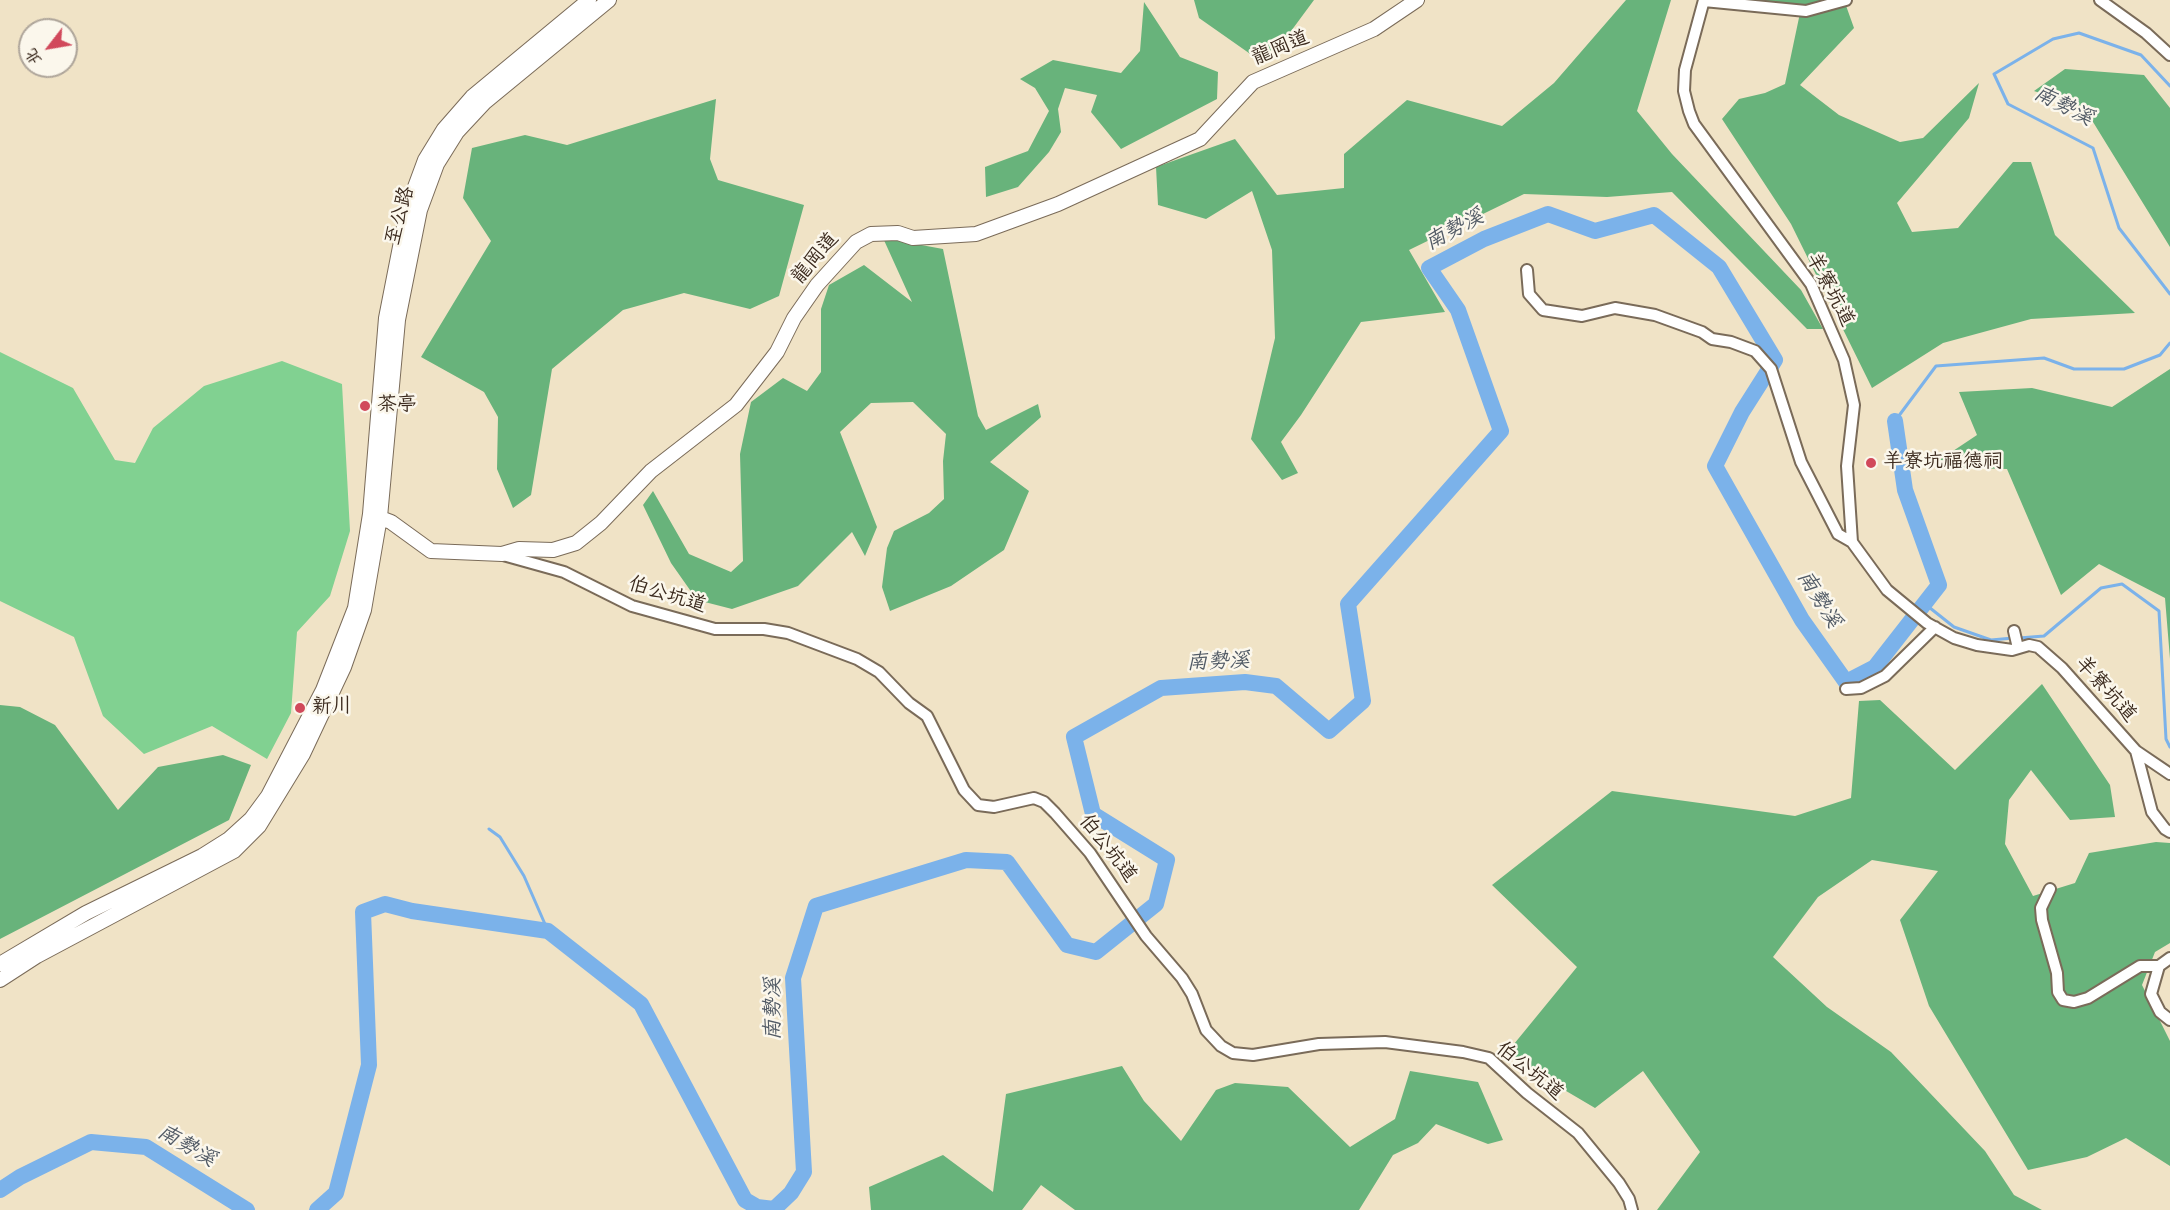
<!DOCTYPE html>
<meta charset="utf-8">
<style>
body{margin:0}
#map{position:relative;width:2170px;height:1210px;overflow:hidden;background:#f0e3c6;font-family:Mynerve,"LXGW WenKai TC",sans-serif}
canvas{display:block}
.north{position:absolute;left:18px;top:18px;width:60px;height:60px;box-sizing:border-box;background:#fbf7ec;border:2px solid #aea59a;border-radius:50%;rotate:239deg;font-size:16px;font-weight:700;line-height:24px;text-align:center;color:#3b2a1e}
.north::after{content:'';display:block;margin:auto;width:21px;height:27px;background:#d1495b;clip-path:polygon(50% 0,100% 100%,50% 72%,0 100%)}
</style>
<div id="map">
<canvas width="2170" height="1210"></canvas>
<div class="north">北</div>
</div>
<script>
const context = document.querySelector('canvas').getContext('2d');
context.lineJoin = 'round';
function fillPath(path, color) { context.fillStyle = color; context.fill(path, 'evenodd'); }
const poly = rows => new Path2D(rows.map(r => 'M' + r).join(''));
function stroke(path, color, width, dash) { context.strokeStyle = color; context.lineWidth = width; context.lineCap = dash ? 'butt' : 'round'; context.setLineDash(dash || []); context.stroke(path); }
function label(font, color, halo, rows, align = 'center') {
  context.font = font + ' Mynerve,"LXGW WenKai TC",sans-serif'; context.lineWidth = 5; context.setLineDash([]); context.textBaseline = 'middle'; context.strokeStyle = halo; context.fillStyle = color; for (const [text, x, y, turn = 0] of rows) {
    context.save(); context.translate(x, y); context.rotate((+turn || 0) * Math.PI / 180); context.textAlign = isNaN(turn) ? turn : align; if (halo) context.strokeText(text, 0, 0); context.fillText(text, 0, 0); context.restore();
  }
}
fillPath(poly([
 [0,352,73,388,115,460,135,463,153,428,204,386,282,361,342,384,350,531,330,596,297,632,291,713,267,759,212,726,144,754,103,716,74,637,0,601]
]), '#81d191');
fillPath(poly([
 [1194,0,1314,0,1280,46,1256,58,1199,18],
 [1626,0,1671,0,1637,111,1672,154,1801,290,1823,329,1807,329,1672,192,1607,197,1524,194,1409,250,1445,312,1361,322,1301,415,1281,442,1298,473,1282,480,1251,439,1275,338,1272,250,1252,191,1206,219,1158,205,1156,167,1235,139,1277,195,1344,188,1344,154,1407,100,1502,126,1554,83],
 [1726,0,1844,0,1854,28,1800,85,1839,115,1900,142,1923,138,1979,83,1969,118,1897,203,1912,232,1958,228,2013,162,2031,162,2055,235,2135,313,2031,319,1943,343,1872,388,1791,224,1722,119,1739,99,1765,93,1785,84,1800,13],
 [1144,2,1180,57,1218,72,1217,99,1121,149,1091,112,1097,95,1065,88,1058,109,1061,132,1049,152,1018,187,986,197,985,167,1028,151,1049,111,1035,88,1020,79,1053,60,1121,73,1140,51],
 [2065,69,2144,75,2170,108,2170,247,2085,109,2034,91],
 [716,99,710,159,718,180,804,205,779,296,750,309,684,293,623,310,552,369,531,495,513,508,497,469,498,417,484,392,421,357,491,241,463,198,472,148,525,135,567,145],
 [883,238,943,249,978,416,986,430,1038,404,1041,417,990,462,1029,491,1004,550,951,586,890,611,882,587,887,548,894,531,929,513,944,499,943,461,946,434,913,402,871,403,840,432,877,527,865,556,852,532,798,586,732,609,697,600,671,563,643,505,653,491,689,554,731,572,743,561,740,454,751,402,783,378,807,391,821,372,821,309,829,285,864,265,912,302],
 [2170,369,2170,659,2165,598,2099,564,2061,595,2007,469,1929,467,1977,435,1959,392,2032,388,2112,407],
 [2042,684,2110,785,2115,817,2070,820,2031,770,2009,800,2005,844,2033,896,2075,883,2089,853,2156,842,2170,843,2170,943,2155,952,2142,985,2170,1041,2170,1166,2126,1138,2087,1157,2028,1170,1929,1006,1900,920,1938,871,1872,860,1818,897,1773,957,1827,1007,1891,1052,1985,1151,2014,1195,2042,1210,1657,1210,1700,1152,1643,1071,1595,1108,1505,1055,1577,967,1492,885,1612,791,1795,816,1851,798,1859,701,1880,700,1955,770],
 [0,705,20,707,55,725,118,810,158,767,223,755,251,765,229,820,0,939],
 [1122,1066,1144,1101,1181,1141,1216,1090,1235,1083,1288,1087,1350,1147,1395,1119,1410,1071,1478,1082,1503,1140,1488,1144,1436,1124,1418,1143,1393,1155,1359,1210,1075,1210,1041,1185,1022,1210,871,1210,869,1187,943,1155,993,1192,1006,1094]
]), '#68b37b');
stroke(poly([
 [2170,86,2141,55,2079,33,2053,39,1994,74,2008,104,2093,148,2119,228,2170,294],
 [1895,421,1936,366,2044,358,2074,369,2124,369,2160,355,2170,343],
 [1925,604,1954,627,1991,640,2013,638],
 [2019,638,2044,636,2101,588,2122,584,2159,611,2166,739,2170,747],
 [489,829,500,837,524,876,548,931],
 [774,1209,775,1210]
]), '#7bb2ea', 3);
stroke(poly([
 [0,1190,20,1177,91,1142,146,1147,247,1210],
 [317,1210,336,1193,369,1065,363,912,385,904,412,911,548,931,641,1004,745,1200,757,1207,774,1209,791,1193,804,1172,793,978,816,906,966,860,1007,862,1067,945,1096,952,1156,904,1167,860,1093,814,1074,737,1161,688,1245,682,1276,686,1329,731,1363,701,1348,604,1501,431,1458,310,1429,268,1484,239,1548,214,1595,231,1654,215,1719,267,1775,360,1742,412,1715,466,1802,620,1846,682,1875,667,1939,585,1905,490,1895,421]
]), '#7bb2ea', 16);
const street = poly([
 [1704,0,1685,70,1684,91,1689,111,1694,124,1811,284,1844,360,1854,405,1847,466,1852,542,1887,590,1927,623,1954,638,1977,645,2012,650,2029,645,2038,647,2062,668,2136,751,2152,812,2165,829,2170,832],
 [2100,0,2146,33,2170,55],
 [1704,1,1806,11,1846,0],
 [1527,270,1529,294,1543,310,1582,316,1615,308,1655,315,1702,332,1712,339,1731,342,1755,351,1771,369,1801,462,1838,534,1852,542],
 [503,555,564,572,632,606,715,629,764,629,788,633,857,659,879,672,909,703,927,716,964,790,978,805,994,807,1034,798,1044,802,1055,813,1090,853,1146,936,1182,978,1192,994,1206,1030,1221,1046,1233,1053,1253,1055,1319,1044,1385,1042,1463,1052,1489,1058,1527,1093,1578,1133,1619,1183,1629,1199,1632,1210],
 [2014,631,2018,648],
 [1846,689,1861,688,1885,676,1935,627],
 [2136,751,2170,774],
 [2050,889,2041,908,2042,920,2057,973,2058,992,2063,1000,2074,1002,2088,998,2140,966,2159,966],
 [2170,958,2159,966,2151,994,2160,1012,2170,1020]
]);
const secondary = poly([
 [370,514,391,522,431,551,502,554,519,549,553,550,576,543,601,523,651,471,736,405,777,352,794,318,817,285,856,242,871,234,898,233,913,238,976,234,1058,204,1200,139,1253,82,1374,29,1417,0],
 [0,964,86,913,202,856,229,839,251,819,268,796,323,690,355,608,370,514,386,318,408,206,425,160,444,129,472,97,589,0],
 [0,980,37,956,234,851,259,826,303,754,344,667,364,610,380,517,398,320,420,210,437,164,457,132,485,102,609,0]
]);
stroke(street, '#7a6b59', 14);
stroke(secondary, '#7a6b59', 16);
stroke(street, '#fff', 10);
stroke(secondary, '#fff', 14);
for (const [x, y, r, color] of [
 [365,406,6,"#d1495b"],
 [1871,463,6,"#d1495b"],
 [300,708,6,"#d1495b"]
]) { const dot = new Path2D(); dot.arc(x, y, r, 0, 2 * Math.PI); context.fillStyle = color; context.fill(dot); stroke(dot, '#fbf7ec', 2); }
label('20px', '#3b2a1e', '#fbf7ec', [
 ["龍岡道",1281,49,-23],
 ["至公路",401,216,-75],
 ["龍岡道",816,259,-50],
 ["羊寮坑道",1829,290,62],
 ["伯公坑道",667,596,17],
 ["羊寮坑道",2105,690,48],
 ["伯公坑道",1107,849,52],
 ["伯公坑道",1529,1072,39]
]);
label('20px', '#3b2a1e', '#fbf7ec', [
 ["茶亭",377,406],
 ["羊寮坑福德祠",1883,463],
 ["新川",312,708]
], 'left');
label('italic 21px', '#515a65', '#fbf7ec', [
 ["南勢溪",2063,107,27],
 ["南勢溪",1455,231,-28],
 ["南勢溪",1818,600,58],
 ["南勢溪",1218,663,-2],
 ["南勢溪",775,1009,-90],
 ["南勢溪",186,1147,30]
]);
</script>
